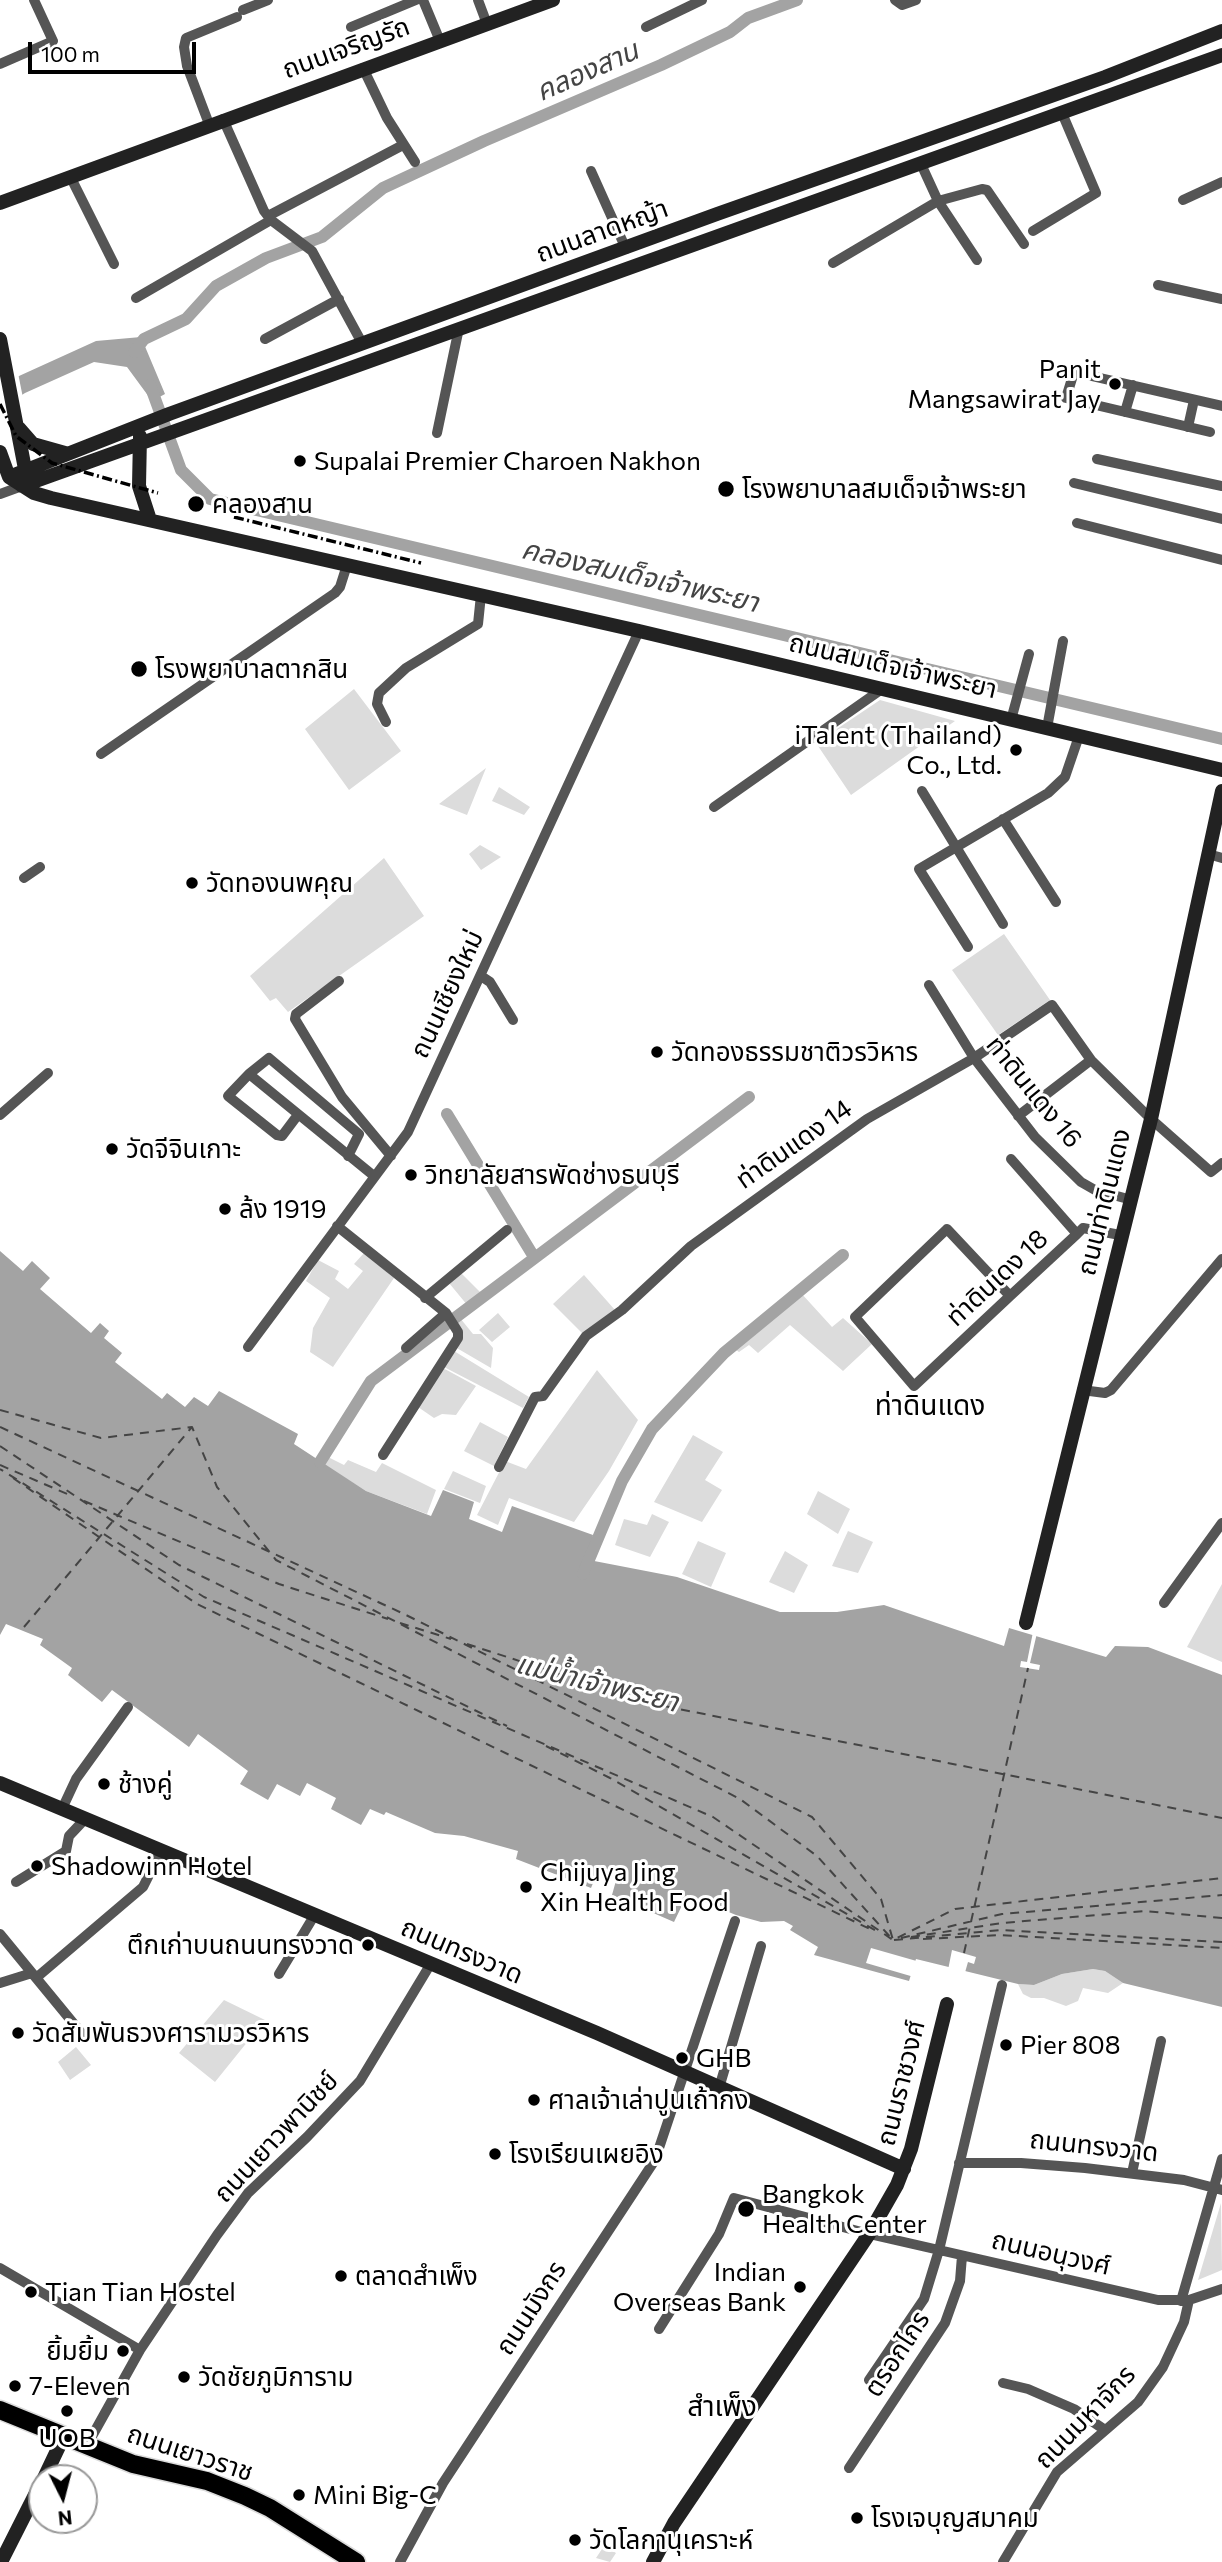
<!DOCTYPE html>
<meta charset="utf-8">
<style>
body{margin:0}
#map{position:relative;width:1222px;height:2562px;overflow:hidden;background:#fff;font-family:Commissioner,sans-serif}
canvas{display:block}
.north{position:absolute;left:28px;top:2464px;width:70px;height:70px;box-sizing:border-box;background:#fff;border:2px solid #999;border-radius:50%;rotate:174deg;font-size:19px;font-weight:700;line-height:28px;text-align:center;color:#000}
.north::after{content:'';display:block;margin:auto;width:24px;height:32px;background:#000;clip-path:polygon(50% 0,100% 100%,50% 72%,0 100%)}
.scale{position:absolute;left:28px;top:42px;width:168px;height:32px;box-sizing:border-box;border:4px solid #000;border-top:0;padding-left:9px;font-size:21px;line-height:24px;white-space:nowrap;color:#000;-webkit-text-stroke:5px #fff;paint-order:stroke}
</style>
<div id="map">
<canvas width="1222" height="2562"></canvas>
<div class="north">N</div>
<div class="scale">100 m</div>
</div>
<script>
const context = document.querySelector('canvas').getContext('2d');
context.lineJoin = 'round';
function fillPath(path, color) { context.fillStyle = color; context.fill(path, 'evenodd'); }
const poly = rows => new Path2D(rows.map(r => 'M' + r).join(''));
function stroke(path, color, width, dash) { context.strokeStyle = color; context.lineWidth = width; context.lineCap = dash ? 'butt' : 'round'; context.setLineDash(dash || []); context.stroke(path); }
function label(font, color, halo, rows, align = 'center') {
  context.font = font + ' Commissioner,"Noto Sans Thai",sans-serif'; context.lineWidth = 6; context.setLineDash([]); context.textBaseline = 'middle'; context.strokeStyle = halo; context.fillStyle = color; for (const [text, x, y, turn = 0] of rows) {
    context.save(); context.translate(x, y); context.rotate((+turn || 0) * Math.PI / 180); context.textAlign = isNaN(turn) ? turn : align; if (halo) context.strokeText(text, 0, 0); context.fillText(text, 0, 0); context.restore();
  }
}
fillPath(poly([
 [354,689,401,751,349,790,305,729],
 [880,700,955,721,851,795,816,743],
 [486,768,467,815,439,804],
 [499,787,530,807,524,815,492,801],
 [480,845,501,857,481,870,469,854],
 [384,858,424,916,288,1012,276,998,270,1001,250,976],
 [1004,934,1050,1000,998,1035,952,970],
 [364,1253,394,1278,333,1367,310,1352,313,1328,330,1298,306,1281,318,1260,339,1271,335,1279,348,1289,363,1271,354,1264],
 [460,1272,482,1294,468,1306,449,1283],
 [584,1275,615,1310,583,1334,553,1304],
 [801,1293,832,1327,843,1318,872,1344,843,1371,790,1325,758,1353,749,1345,739,1352,733,1348],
 [498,1313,510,1327,492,1342,479,1330],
 [460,1318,473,1334,481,1334,493,1348,491,1368,455,1347,456,1321],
 [454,1351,529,1397,523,1408,444,1367],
 [443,1368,476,1386,456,1415,442,1414,434,1418,418,1407],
 [597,1370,638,1420,609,1471,574,1522,509,1498,498,1525,477,1515,505,1461,526,1469],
 [480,1422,508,1437,494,1466,464,1451],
 [693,1435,723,1452,705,1480,722,1490,702,1522,654,1502],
 [324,1455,344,1465,348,1460,376,1472,382,1463,436,1490,427,1514,366,1491,320,1462],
 [453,1471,486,1486,480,1503,444,1489],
 [818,1491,850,1509,838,1534,807,1514],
 [652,1514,669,1522,650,1557,615,1545,624,1519,647,1525],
 [848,1531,873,1542,858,1573,832,1566],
 [698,1541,726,1553,711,1587,682,1574],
 [785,1551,808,1565,794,1593,769,1582],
 [1222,1584,1222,1662,1187,1647],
 [1093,1969,1105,1971,1123,1983,1108,1993,1083,1988,1078,2001,1066,2006,1044,1998,1031,1998,1023,1994,1018,1984,1034,1985,1062,1974],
 [224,2000,265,2020,215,2082,179,2053],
 [76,2047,91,2065,70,2080,58,2062],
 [1221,2203,1222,2270,1198,2280],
 [604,2546,616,2553,610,2562,596,2558]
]), '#dcdcdc');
fillPath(poly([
 [141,337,165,394,152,401,127,367,94,362,25,393,0,409,0,390,19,376,96,341],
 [0,1251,23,1271,32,1261,50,1278,40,1289,91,1333,100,1323,109,1331,104,1338,122,1353,115,1362,162,1399,167,1393,185,1407,194,1397,208,1406,219,1391,298,1434,294,1444,366,1491,431,1516,443,1490,474,1502,469,1519,502,1532,512,1506,593,1535,589,1560,677,1577,780,1612,837,1612,884,1605,1004,1646,1009,1628,1106,1657,1115,1646,1148,1647,1222,1675,1222,2007,1123,1983,1105,1971,1093,1969,1062,1974,1034,1985,1018,1984,916,1959,909,1981,814,1955,818,1947,790,1930,793,1926,784,1921,761,1922,736,1915,687,1895,674,1922,612,1895,617,1877,598,1871,591,1888,516,1859,518,1851,464,1836,435,1833,386,1812,384,1815,370,1809,361,1825,331,1809,336,1798,307,1783,300,1796,277,1784,268,1800,240,1784,248,1771,198,1734,189,1747,112,1690,102,1702,68,1675,72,1668,40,1645,43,1639,6,1624,0,1635]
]), '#a3a3a3');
fillPath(poly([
 [18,373,23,398,0,413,0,386],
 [1033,1632,1037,1633,1030,1663,1040,1665,1039,1670,1020,1667,1021,1661,1027,1662],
 [871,1948,948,1970,952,1950,976,1957,974,1964,968,1962,964,1976,918,1964,914,1977,866,1963]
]), '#fff');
stroke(poly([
 [134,352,144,339,186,319,216,286,266,258,322,237,383,188,484,141,661,65,730,32,748,18,797,0],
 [150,385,181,470,210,499,1222,739],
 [447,1114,534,1257],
 [320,1462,371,1381,749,1097],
 [583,1574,622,1481,652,1429,724,1353,843,1255]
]), '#a3a3a3', 12);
stroke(poly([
 [0,1410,101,1438,192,1427,217,1487,276,1560,740,1799,817,1856,893,1940,713,1817,204,1597,0,1469],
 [0,1427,404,1614,812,1817,881,1899,893,1940,955,1909,1222,1878],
 [0,1446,179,1565,507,1726],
 [0,1465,72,1496],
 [13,1478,197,1604,874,1931],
 [84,1501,279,1584,388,1619],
 [400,1623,451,1639],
 [24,1627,192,1427],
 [467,1644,649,1703,1222,1818],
 [546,1746,610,1778,880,1933],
 [911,1937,1002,1923,1145,1911,1222,1918],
 [901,1938,1002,1914,1222,1895],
 [923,1939,1000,1935,1222,1948],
 [894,1940,1000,1930,1222,1942],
 [964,1953,1028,1668]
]), '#444', 2, [9, 7]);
const primary = poly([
 [0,2410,133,2464,207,2481,245,2496,270,2508,356,2562]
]);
stroke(primary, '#dbdbdb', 21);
stroke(poly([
 [423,0,440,41],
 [478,0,487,24],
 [895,0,902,5,916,0],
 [243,10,268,0],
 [351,27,416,0],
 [646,27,702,0],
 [0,64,53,41,34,0],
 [363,68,387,118,415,162],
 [223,119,264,211,271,220,312,251,362,343],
 [209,124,187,66,184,47,186,38,237,17],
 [921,164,938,201,977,260],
 [591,171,626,249],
 [70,176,114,264],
 [1183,200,1222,182],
 [268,216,403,145],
 [1033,231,1096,193,1062,113],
 [833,263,938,201,982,189,987,190,1024,244],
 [1158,285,1222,299],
 [136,298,271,220],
 [265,339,339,299],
 [1125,412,1133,385],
 [1188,427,1194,400],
 [1210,432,1066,398,1074,372,1222,406],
 [437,433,459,328],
 [1097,459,1222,486],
 [1074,483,1222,519],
 [0,494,22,486],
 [1077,523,1222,560],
 [1011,720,1029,654],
 [386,722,377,704,379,693,406,668,478,624,481,595],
 [1047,728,1063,641],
 [101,754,335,593,340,587,347,565],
 [922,791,1003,924],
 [714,807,882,689],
 [1003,819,1056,902],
 [1208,854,1222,858],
 [24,878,40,867],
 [968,947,919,869,1048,793,1065,777,1079,736],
 [481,976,490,982,513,1020],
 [339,981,296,1014,295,1019,342,1097,391,1156],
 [929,985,974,1058,1035,1137,1081,1182,1095,1190,1128,1199],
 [249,1074,374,1176],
 [0,1115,48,1073],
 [297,1116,282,1136,277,1135,228,1096,249,1074,269,1058,359,1134,348,1156],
 [1018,1116,1091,1060],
 [1011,1159,1077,1234],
 [337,1226,446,1313,458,1332,458,1338,383,1455],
 [1010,1296,947,1229,855,1317,914,1386,1010,1296,1077,1234,1083,1228,1120,1235],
 [425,1298,507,1230],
 [248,1347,408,1132,639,631],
 [406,1348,446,1313],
 [1082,1390,1105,1393,1111,1390,1222,1259],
 [499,1467,535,1397,543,1396,586,1336,622,1310,691,1246,867,1119,974,1058,1052,1005,1091,1060,1151,1119,1211,1172,1222,1163],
 [1164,1603,1222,1523],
 [62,1809,76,1779,128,1707],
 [16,1882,66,1851,69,1836,85,1819],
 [0,1934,83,2035],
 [279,1974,314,1916],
 [36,1978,143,1887,161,1851],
 [0,1983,32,1973],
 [719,2088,761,1946],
 [959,2163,1021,2163,1085,2168,1184,2180,1222,2190],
 [1132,2173,1161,2041],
 [0,2268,140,2350],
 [1181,2301,1222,2159],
 [659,2329,719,2234,734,2198,869,2234,1158,2300,1189,2300,1222,2289],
 [869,2380,924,2299,939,2250,1002,1985],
 [1003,2383,1028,2389,1074,2409,1105,2430],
 [86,2447,140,2350,217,2235,248,2193,307,2137,360,2081,430,1965],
 [849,2468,945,2323,960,2281,962,2256],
 [400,2562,443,2483,655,2160,735,1921],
 [1003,2562,1057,2472,1138,2402,1163,2367,1184,2322,1189,2300]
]), '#555', 10);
stroke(poly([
 [0,203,553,0],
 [0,339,25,469,23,477],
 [19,428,33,444,65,453],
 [140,436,139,486,150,520],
 [0,452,9,477,34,493,51,498,639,631,1222,770],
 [9,477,169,414,717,214,1105,77,1222,31],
 [22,486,1222,55],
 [1026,1623,1151,1119,1222,791],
 [0,1783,597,2033,904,2169],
 [44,2478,63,2438],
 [1,2562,42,2481],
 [653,2562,674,2523,869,2234,897,2185,911,2149,947,2004]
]), '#222', 14);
stroke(primary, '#000', 18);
stroke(poly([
 [0,404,16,436,52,463,158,493],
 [234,517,421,563]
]), '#000', 3.5, [10, 3.5, 2, 3.5]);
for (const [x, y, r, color] of [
 [1115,384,7,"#000"],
 [300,461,7,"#000"],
 [726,489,9,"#000"],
 [196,504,9,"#000"],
 [139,669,9,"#000"],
 [1016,750,7,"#000"],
 [192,883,7,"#000"],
 [657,1052,7,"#000"],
 [112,1149,7,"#000"],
 [411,1175,7,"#000"],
 [225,1209,7,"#000"],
 [104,1784,7,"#000"],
 [37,1866,7,"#000"],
 [526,1887,7,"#000"],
 [368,1945,7,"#000"],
 [18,2033,7,"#000"],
 [1006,2045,7,"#000"],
 [682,2058,7,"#000"],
 [534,2100,7,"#000"],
 [495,2154,7,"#000"],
 [746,2209,9,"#000"],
 [341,2276,7,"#000"],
 [800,2287,7,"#000"],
 [31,2292,7,"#000"],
 [123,2351,7,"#000"],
 [184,2377,7,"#000"],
 [15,2386,7,"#000"],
 [67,2411,7,"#000"],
 [299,2495,7,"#000"],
 [857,2518,7,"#000"],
 [575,2540,7,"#000"]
]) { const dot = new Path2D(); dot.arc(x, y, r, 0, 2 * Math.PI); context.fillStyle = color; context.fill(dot); stroke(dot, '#fff', 2.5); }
label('26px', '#000', '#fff', [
 ["ถนนเจริญรัถ",346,48,-20],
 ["ถนนลาดหญ้า",602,231,-20],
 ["ถนนสมเด็จเจ้าพระยา",893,666,13],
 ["ถนนเชียงใหม่",447,994,-65],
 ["ท่าดินแดง 16",1034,1092,51],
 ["ท่าดินแดง 14",794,1144,-35],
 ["ถนนท่าดินแดง",1104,1202,-76],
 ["ท่าดินเดง 18",997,1278,-43],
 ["ถนนทรงวาด",462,1951,23],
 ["ถนนราชวงศ์",901,2083,-76],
 ["ถนนเยาวพานิชย์",276,2137,-47],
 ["ถนนทรงวาด",1094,2146,6],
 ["ถนนอนุวงศ์",1051,2253,13],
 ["ถนนมังกร",531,2308,-57],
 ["ตรอกไกร",897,2354,-57],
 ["ถนนมหาจักร",1085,2417,-46],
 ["ถนนเยาวราช",190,2453,18]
]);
label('26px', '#000', '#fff', [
 ["Panit",1101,369,"right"],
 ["Mangsawirat Jay",1101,399,"right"],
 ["Supalai Premier Charoen Nakhon",314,461],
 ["โรงพยาบาลสมเด็จเจ้าพระยา",742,489],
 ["คลองสาน",212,504],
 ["โรงพยาบาลตากสิน",155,669],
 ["iTalent (Thailand)",1002,735,"right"],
 ["Co., Ltd.",1002,765,"right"],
 ["วัดทองนพคุณ",206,883],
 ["วัดทองธรรมชาติวรวิหาร",671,1052],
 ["วัดจีจินเกาะ",126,1149],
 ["วิทยาลัยสารพัดช่างธนบุรี",425,1175],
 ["ล้ง 1919",239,1209],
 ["ช้างคู่",118,1784],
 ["Shadowinn Hotel",51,1866],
 ["Chijuya Jing",540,1872],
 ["Xin Health Food",540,1902],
 ["ตึกเก่าบนถนนทรงวาด",354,1945,"right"],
 ["วัดสัมพันธวงศารามวรวิหาร",32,2033],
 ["Pier 808",1020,2045],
 ["GHB",696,2058],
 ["ศาลเจ้าเล่าปูนเถ้ากง",548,2100],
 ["โรงเรียนเผยอิง",509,2154],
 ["Bangkok",762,2194],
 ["Health Center",762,2224],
 ["Indian",786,2272,"right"],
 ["Overseas Bank",786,2302,"right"],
 ["ตลาดสำเพ็ง",355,2276],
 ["Tian Tian Hostel",45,2292],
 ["ยิ้มยิ้ม",109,2351,"right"],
 ["วัดชัยภูมิการาม",198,2377],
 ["7-Eleven",29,2386],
 ["UOB",67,2438,"center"],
 ["Mini Big-C",313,2495],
 ["โรงเจบุญสมาคม",871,2518],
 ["วัดโลกานุเคราะห์",589,2540]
], 'left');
label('italic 28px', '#444', '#fff', [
 ["คลองสาน",587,71,-24],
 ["คลองสมเด็จเจ้าพระยา",640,576,13],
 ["แม่น้ำเจ้าพระยา",597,1683,14]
]);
label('28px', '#000', '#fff', [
 ["ท่าดินแดง",930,1406],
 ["สำเพ็ง",722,2407]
]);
</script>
